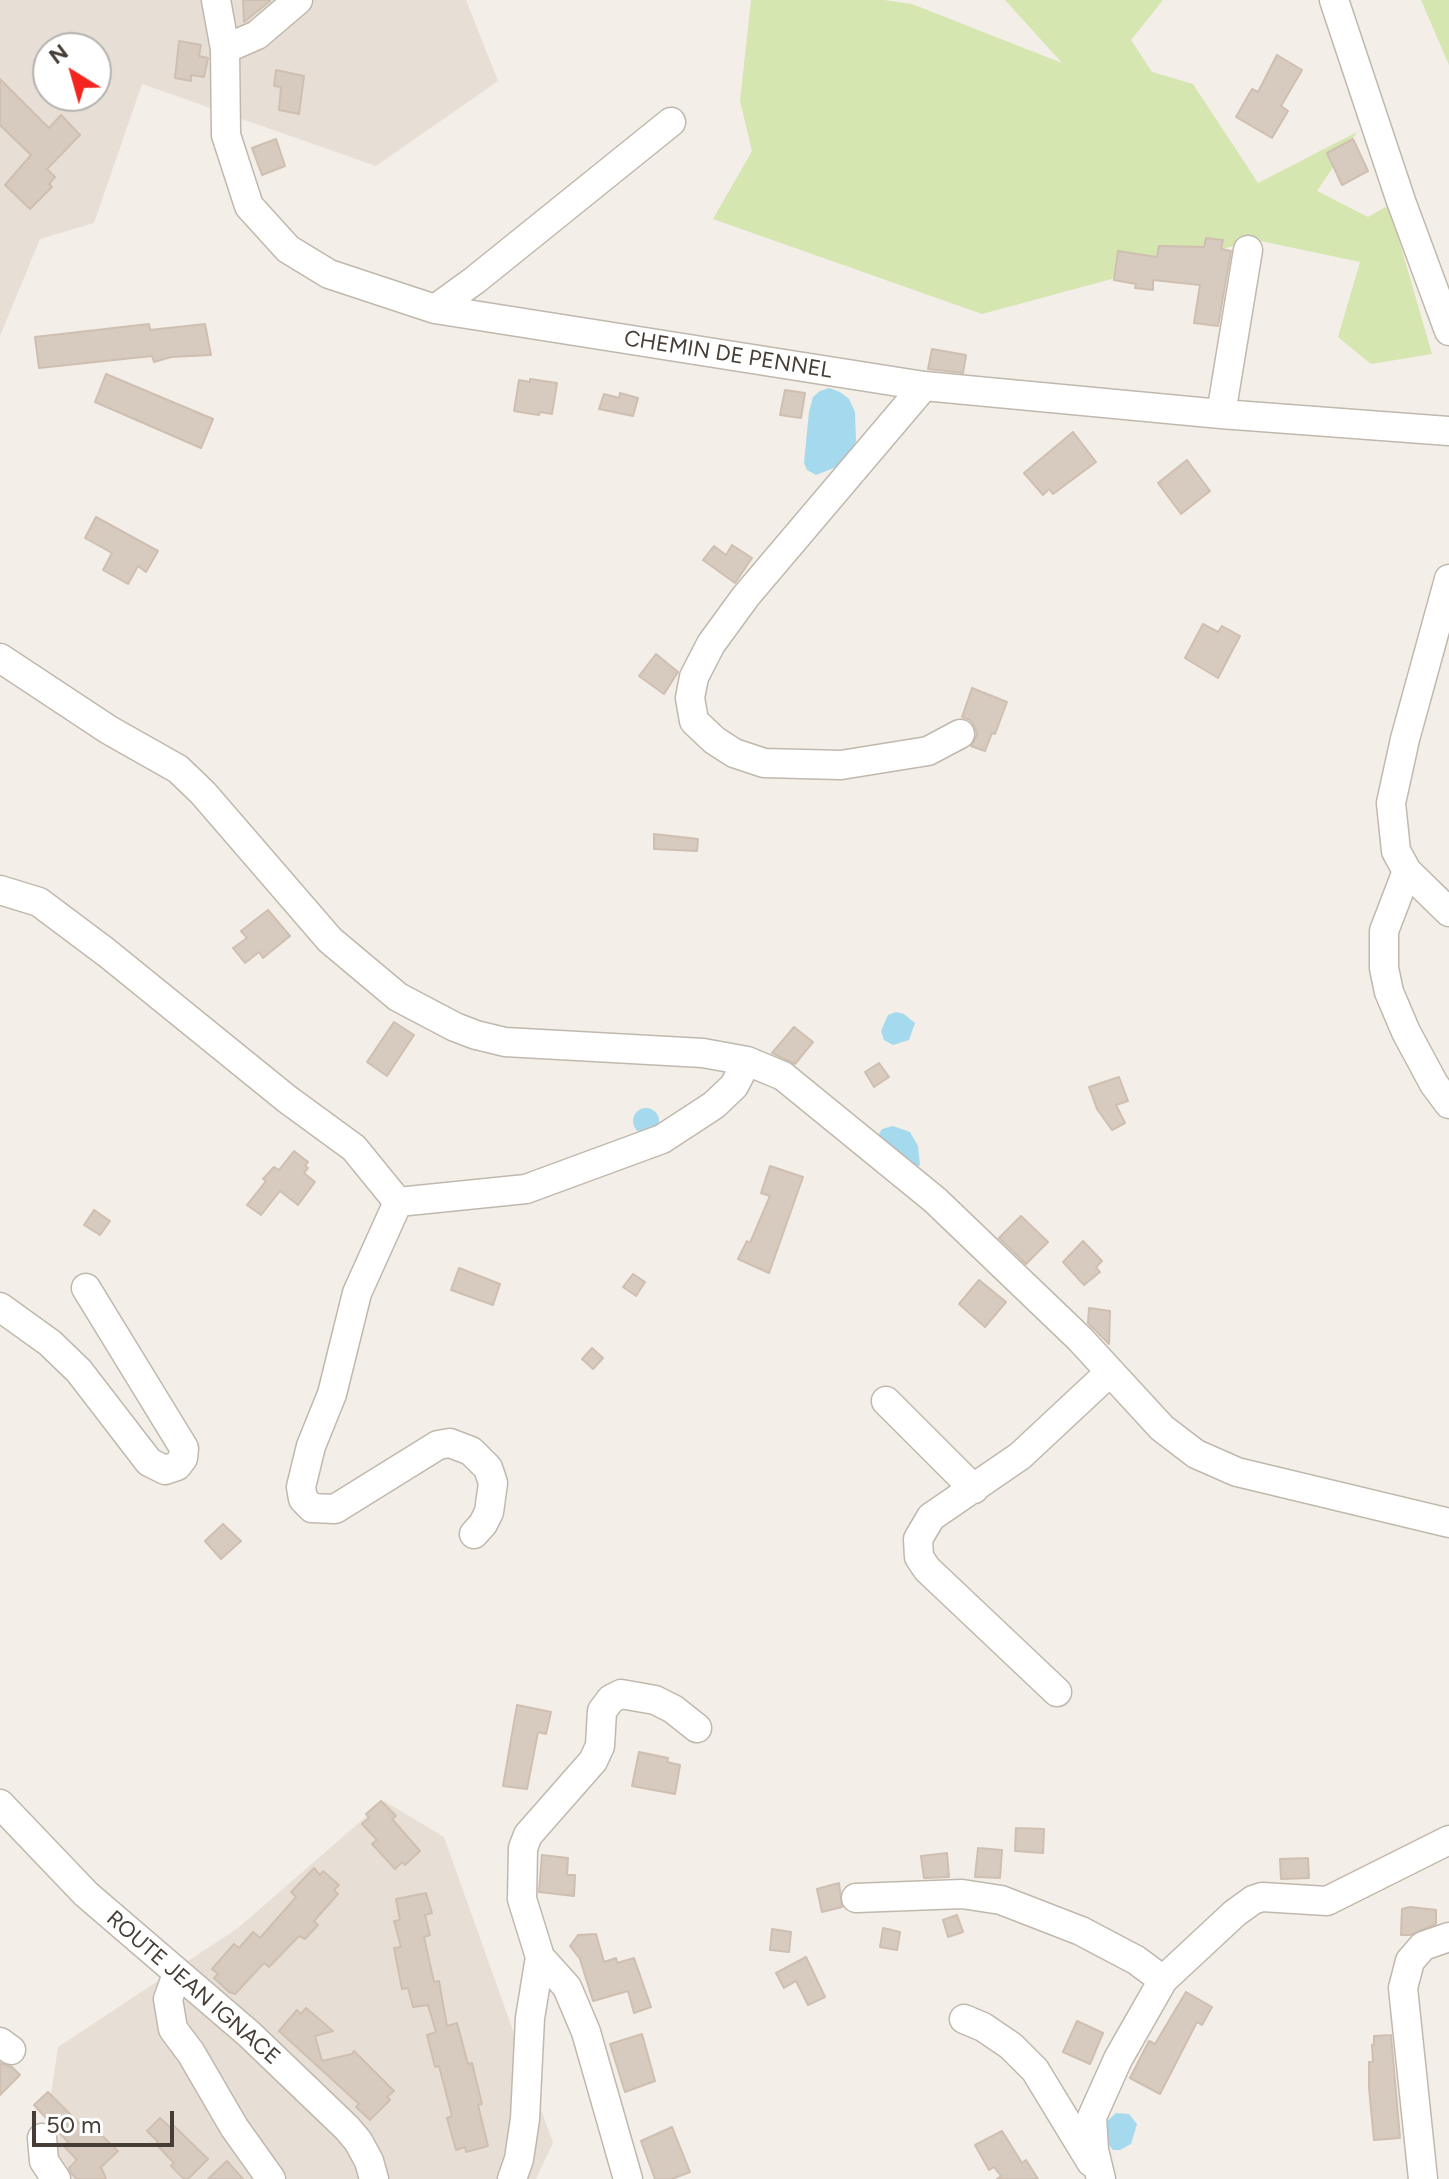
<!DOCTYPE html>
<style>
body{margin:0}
#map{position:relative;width:1449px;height:2179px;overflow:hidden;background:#f3eee7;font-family:Figtree,sans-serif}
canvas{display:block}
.north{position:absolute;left:32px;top:32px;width:80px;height:80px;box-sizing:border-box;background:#fff;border:2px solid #b5b2af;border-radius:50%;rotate:323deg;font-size:22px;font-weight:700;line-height:32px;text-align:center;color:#463e36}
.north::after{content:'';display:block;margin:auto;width:28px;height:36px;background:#f4241e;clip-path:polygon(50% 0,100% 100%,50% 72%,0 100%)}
.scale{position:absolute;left:32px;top:2111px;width:142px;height:36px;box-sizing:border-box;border:4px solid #463e36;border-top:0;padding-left:10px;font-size:24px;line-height:28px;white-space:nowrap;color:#463e36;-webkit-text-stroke:6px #fff;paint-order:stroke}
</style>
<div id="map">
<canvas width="1449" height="2179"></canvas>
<div class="north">N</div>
<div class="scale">50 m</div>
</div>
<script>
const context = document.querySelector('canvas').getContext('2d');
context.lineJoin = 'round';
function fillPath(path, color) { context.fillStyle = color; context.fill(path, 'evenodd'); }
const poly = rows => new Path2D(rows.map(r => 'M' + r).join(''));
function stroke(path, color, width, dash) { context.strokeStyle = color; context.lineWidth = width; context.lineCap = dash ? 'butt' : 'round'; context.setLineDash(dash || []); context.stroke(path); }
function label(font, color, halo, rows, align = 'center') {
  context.font = font + ' Figtree,sans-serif'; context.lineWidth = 7; context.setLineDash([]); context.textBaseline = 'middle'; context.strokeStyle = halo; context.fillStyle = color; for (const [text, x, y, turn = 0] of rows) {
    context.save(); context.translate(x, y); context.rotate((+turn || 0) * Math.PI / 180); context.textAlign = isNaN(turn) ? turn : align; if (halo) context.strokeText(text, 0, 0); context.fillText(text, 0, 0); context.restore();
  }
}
fillPath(poly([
 [0,0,466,0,498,81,376,166,142,84,94,223,40,239,0,336],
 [48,48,96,48,96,96,48,96],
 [384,1801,444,1837,553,2143,536,2179,49,2179,39,2174,58,2047,238,1928]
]), '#e7dfd6');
fillPath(poly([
 [751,0,884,0,912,4,1062,63,1005,0,1163,0,1131,40,1152,72,1193,84,1258,183,1357,132,1317,191,1368,217,1389,205,1432,354,1371,364,1338,337,1360,262,1256,240,982,314,713,219,752,151,740,101],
 [1421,0,1449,0,1449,65]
]), '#d5e6b1');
fillPath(poly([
 [829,388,840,392,849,399,855,412,856,441,849,462,816,475,807,470,804,463,809,412,813,397,820,391],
 [896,1012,904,1014,915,1023,909,1040,893,1045,884,1040,881,1031,888,1015],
 '633 1121a13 13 0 1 1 26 0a13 13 0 1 1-26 0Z',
 [893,1126,910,1132,918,1146,920,1165,917,1167,881,1139,879,1134,882,1129],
 [1116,2113,1129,2114,1137,2124,1131,2144,1120,2150,1113,2150,1103,2138,1105,2123]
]), '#a5d9ee');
const building = poly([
 [243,0,270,0,270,1,244,22,243,0],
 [179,41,201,45,199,56,208,58,204,77,191,75,191,81,175,78,179,41],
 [1277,55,1302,70,1281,106,1288,111,1272,138,1236,117,1252,89,1258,92,1277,55],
 [276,70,304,76,299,114,279,110,281,87,274,86,276,70],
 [0,79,49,128,61,115,80,135,47,169,55,177,49,184,52,187,30,209,5,185,31,155,0,125,0,79],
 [276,139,285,166,262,175,252,148,276,139],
 [1353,139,1368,171,1342,185,1327,153,1353,139],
 [1206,238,1223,240,1221,249,1231,251,1218,326,1194,323,1200,285,1153,280,1153,290,1135,288,1136,284,1114,280,1118,251,1157,257,1159,246,1204,247,1206,238],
 [149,324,150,330,205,324,211,355,171,357,154,362,152,356,39,368,35,337,149,324],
 [932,349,966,355,963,373,928,369,932,349],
 [106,374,213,419,201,448,95,402,106,374],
 [530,379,557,383,552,414,540,412,539,415,514,411,519,380,530,382,530,379],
 [785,390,805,393,801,418,780,415,785,390],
 [620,393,638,398,633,416,599,409,604,394,619,398,620,393],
 [1073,432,1096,462,1053,494,1049,489,1043,495,1024,473,1073,432],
 [1187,460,1210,491,1181,514,1158,483,1187,460],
 [96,517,158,551,146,572,138,566,128,584,103,570,112,553,85,538,96,517],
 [732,545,752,558,735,583,703,560,714,546,726,555,732,545],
 [1203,624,1218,632,1222,626,1240,636,1218,678,1185,658,1203,624],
 [656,654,678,672,664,694,639,676,656,654],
 [972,688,1007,702,995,734,992,733,985,751,971,746,977,735,975,727,970,720,962,717,972,688],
 [654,834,698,839,697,851,654,849,654,834],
 [268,910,290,936,263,958,259,952,245,963,233,948,247,938,241,931,268,910],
 [394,1022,414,1035,387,1076,367,1062,394,1022],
 [794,1027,813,1042,795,1064,772,1053,794,1027],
 [879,1063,889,1077,874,1087,865,1072,879,1063],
 [1119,1077,1128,1101,1116,1105,1125,1123,1112,1130,1097,1109,1089,1087,1119,1077],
 [294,1151,308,1162,305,1166,308,1168,304,1173,315,1182,298,1205,280,1191,261,1215,247,1205,266,1181,263,1179,274,1167,279,1170,294,1151],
 [770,1166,803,1177,769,1273,738,1259,747,1241,750,1243,770,1196,761,1193,770,1166],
 [94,1210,110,1221,100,1235,84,1225,94,1210],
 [1021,1216,1048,1242,1026,1264,999,1238,1021,1216],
 [1083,1241,1102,1261,1096,1267,1100,1272,1084,1285,1063,1262,1083,1241],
 [459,1268,500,1284,493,1305,451,1290,459,1268],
 [633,1274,645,1282,636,1296,623,1287,633,1274],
 [979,1280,1006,1302,985,1327,959,1304,979,1280],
 [1089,1308,1110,1311,1109,1344,1088,1323,1089,1308],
 [592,1348,603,1358,593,1369,582,1359,592,1348],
 [223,1524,241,1541,221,1559,205,1541,223,1524],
 [517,1705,551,1712,546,1734,538,1732,527,1789,503,1786,517,1705],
 [639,1752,668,1758,667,1762,680,1765,675,1794,632,1786,639,1752],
 [381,1801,396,1816,392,1819,420,1851,405,1865,402,1862,395,1869,372,1844,377,1840,362,1824,369,1818,366,1814,381,1801],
 [1016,1828,1044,1829,1043,1853,1015,1851,1016,1828],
 [978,1848,1002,1850,1000,1878,975,1877,978,1848],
 [947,1853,949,1877,924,1878,921,1856,947,1853],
 [542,1855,568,1858,567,1875,575,1875,574,1896,539,1892,542,1855],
 [1308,1858,1309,1878,1281,1879,1280,1859,1308,1858],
 [314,1868,320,1875,323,1871,339,1885,334,1890,338,1894,314,1921,318,1925,305,1939,299,1936,269,1967,264,1963,235,1994,229,1992,214,1978,218,1974,212,1969,234,1944,239,1948,253,1932,260,1938,296,1897,291,1892,314,1868],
 [839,1883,842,1907,822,1912,817,1889,839,1883],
 [426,1893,432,1913,425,1915,430,1935,424,1937,434,1982,439,1981,447,2026,457,2023,468,2064,472,2063,482,2104,478,2105,488,2146,466,2152,465,2147,456,2150,447,2118,452,2116,439,2066,435,2067,427,2035,436,2032,428,2005,413,2007,408,1988,402,1989,394,1948,401,1947,394,1921,400,1920,396,1899,426,1893],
 [1410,1907,1436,1910,1436,1924,1410,1935,1401,1935,1402,1909,1410,1907],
 [957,1915,963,1932,948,1937,943,1920,957,1915],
 [883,1928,900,1932,897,1950,880,1947,883,1928],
 [772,1929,791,1932,789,1952,770,1950,772,1929],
 [596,1934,604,1962,616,1958,617,1963,634,1958,651,2007,634,2013,628,1991,593,2001,580,1959,570,1946,578,1935,596,1934],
 [806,1957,825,1997,808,2005,796,1981,784,1988,776,1973,806,1957],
 [1186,1992,1212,2007,1202,2025,1197,2022,1160,2094,1130,2078,1149,2041,1155,2044,1186,1992],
 [306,2008,333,2031,315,2036,322,2061,352,2054,354,2051,394,2091,387,2097,390,2100,370,2120,356,2107,359,2104,279,2031,297,2010,301,2014,306,2008],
 [1077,2021,1103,2033,1090,2064,1063,2052,1077,2021],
 [642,2034,655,2081,625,2092,610,2044,642,2034],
 [1391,2035,1400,2138,1374,2140,1369,2088,1369,2062,1373,2062,1372,2045,1374,2044,1374,2036,1391,2035],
 [0,2063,12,2067,20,2075,0,2095,0,2063],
 [48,2092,83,2127,88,2122,118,2151,101,2167,106,2179,77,2179,71,2173,69,2168,77,2160,64,2146,68,2142,34,2105,48,2092],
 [160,2118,171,2128,174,2126,208,2159,188,2179,184,2179,171,2166,174,2163,156,2144,158,2142,147,2131,160,2118],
 [672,2127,690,2172,672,2179,655,2179,641,2141,672,2127],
 [1002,2131,1022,2163,1026,2160,1038,2179,997,2179,1001,2176,994,2167,989,2170,975,2145,1002,2131],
 [227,2161,243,2179,208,2179,227,2161]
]);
fillPath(building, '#d7cbc0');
stroke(building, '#cfbfb1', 2);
const minor = poly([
 [216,0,225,49,226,135,249,206,288,249,329,274,435,309,924,386,1221,414,1449,431],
 [1334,0,1401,201,1449,331],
 [225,49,257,35,298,0],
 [435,309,475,280,671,122],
 [924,386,746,596,711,644,694,677,690,698,694,721,714,740,734,753,764,763,841,765,928,751,960,734],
 [1221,414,1248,250],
 [1449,579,1405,739,1391,803,1396,851,1407,871,1449,912],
 [0,658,109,730,178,769,203,793,330,940,398,997,455,1027,476,1035,505,1042,703,1053,747,1061,783,1076,935,1200,1080,1339,1162,1428,1196,1454,1237,1472,1449,1523],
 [1407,871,1384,931,1384,968,1389,992,1406,1032,1434,1084,1449,1104],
 [0,890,39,902,107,953,287,1099,354,1148,398,1202],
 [398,1202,357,1293,332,1394,311,1446,301,1487,303,1499,312,1508,335,1509,438,1445,450,1443,471,1451,488,1468,493,1483,489,1512,483,1524,474,1534],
 [398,1202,526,1189,662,1139,714,1105,734,1086,747,1061],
 [0,1307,50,1343,79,1371,149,1462,165,1470,177,1466,183,1458,184,1448,86,1288],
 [886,1401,974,1489],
 [1057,1692,927,1569,919,1557,918,1539,931,1517,1020,1456,1110,1372],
 [0,1804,86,1894,249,2034,347,2128,358,2141,369,2161,374,2179],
 [856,1898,962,1894,1001,1900,1081,1931,1136,1960,1163,1980,1118,2059,1092,2117,1094,2150,1101,2179],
 [540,1957,567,1987,586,2032,628,2179],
 [177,1974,168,1999,173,2029,191,2053,234,2127,271,2179],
 [1163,1980,1235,1913,1253,1900,1262,1897,1327,1901,1449,1840],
 [964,2019,983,2027,1011,2046,1035,2070,1091,2162],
 [0,2042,11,2050],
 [42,2138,44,2161,56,2179],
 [512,2179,519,2159,525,2119,530,2018,540,1957,522,1899,523,1848,528,1835,593,1761,600,1746,602,1711,611,1699,621,1694,655,1700,673,1709,697,1728],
 [1423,2179,1403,1988,1410,1961,1423,1946,1449,1937]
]);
stroke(minor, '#c1b8ad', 31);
stroke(minor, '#fff', 28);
label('22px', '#463e36', '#fff', [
 ["CHEMIN DE PENNEL",728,355,9],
 ["ROUTE JEAN IGNACE",193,1988,41]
]);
</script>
